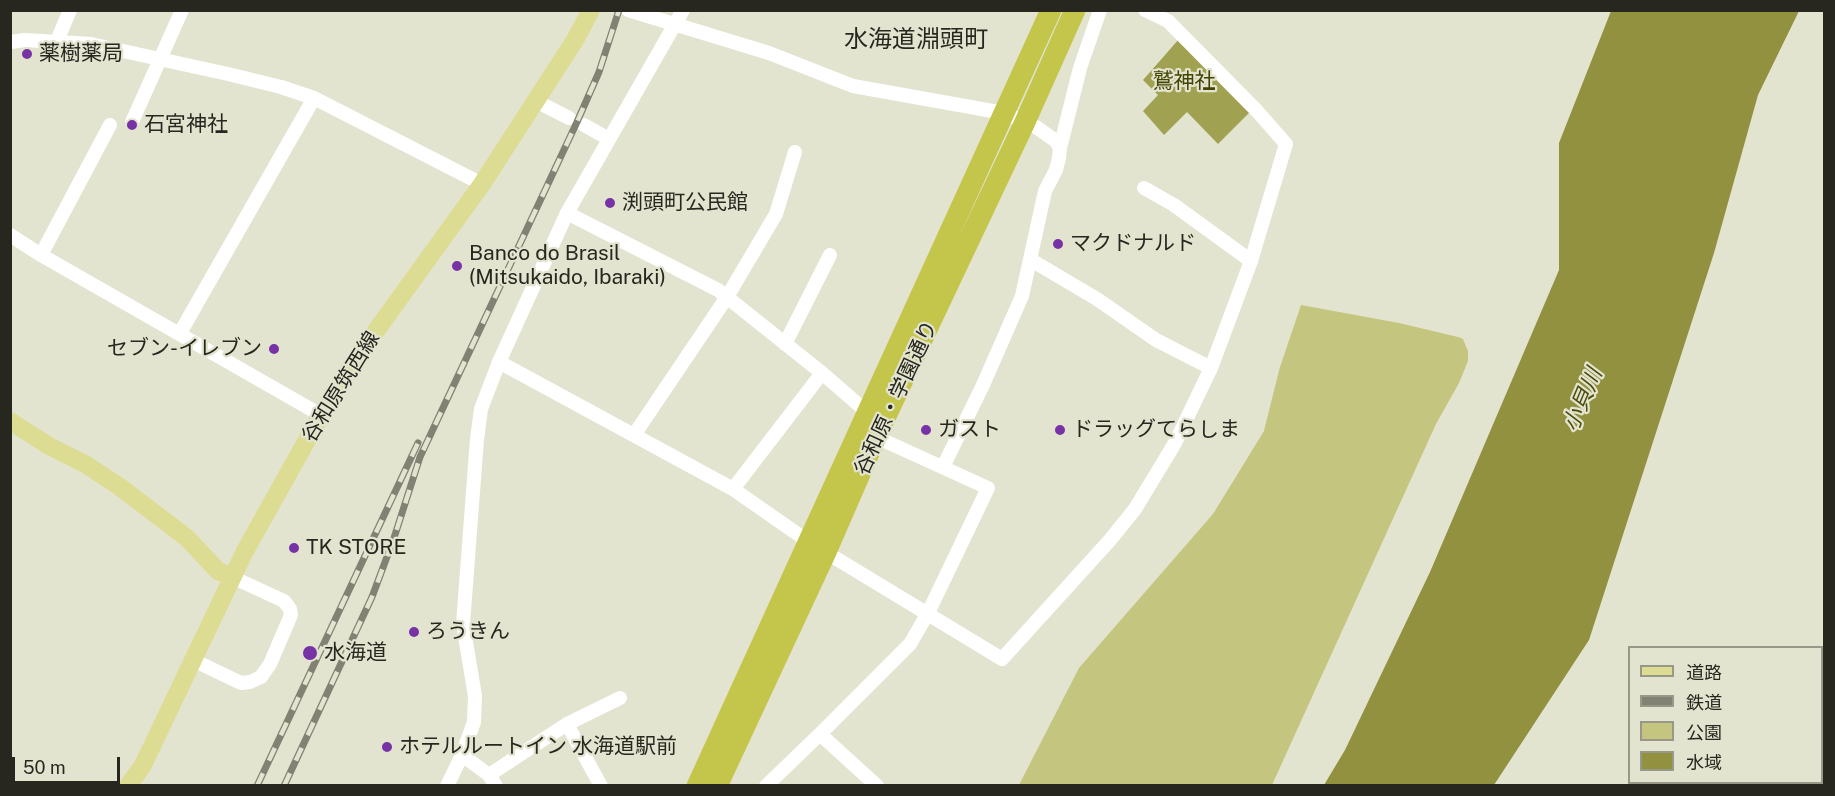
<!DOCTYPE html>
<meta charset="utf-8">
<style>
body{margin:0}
#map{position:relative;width:1835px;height:796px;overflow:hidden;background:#e3e4cf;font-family:"Public Sans","Noto Sans JP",sans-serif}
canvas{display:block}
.frame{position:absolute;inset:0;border:12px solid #27271f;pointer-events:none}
.legend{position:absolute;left:1628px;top:646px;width:195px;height:138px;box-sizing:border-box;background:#e3e4cf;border:2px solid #989889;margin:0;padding:8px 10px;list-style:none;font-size:18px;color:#27271f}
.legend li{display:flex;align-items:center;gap:12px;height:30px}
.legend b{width:30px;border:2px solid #989889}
.scale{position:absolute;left:12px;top:757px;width:108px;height:27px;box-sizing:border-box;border:3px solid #27271f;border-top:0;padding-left:8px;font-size:18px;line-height:21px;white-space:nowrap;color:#27271f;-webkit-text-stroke:4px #e3e4cf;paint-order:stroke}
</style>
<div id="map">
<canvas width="1835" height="796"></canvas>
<div class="frame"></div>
<ul class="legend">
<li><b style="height:8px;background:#dcdc93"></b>道路</li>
<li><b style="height:8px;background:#818274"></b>鉄道</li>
<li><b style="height:16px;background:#c4c57f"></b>公園</li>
<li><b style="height:16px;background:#919140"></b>水域</li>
</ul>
<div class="scale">50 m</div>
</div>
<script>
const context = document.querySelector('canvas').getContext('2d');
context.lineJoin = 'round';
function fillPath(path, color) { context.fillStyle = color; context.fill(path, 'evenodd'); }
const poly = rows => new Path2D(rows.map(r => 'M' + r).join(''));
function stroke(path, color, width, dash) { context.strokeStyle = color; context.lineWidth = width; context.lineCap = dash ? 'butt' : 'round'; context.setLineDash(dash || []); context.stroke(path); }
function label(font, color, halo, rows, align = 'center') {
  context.font = font + ' "Public Sans","Noto Sans JP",sans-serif'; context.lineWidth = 4.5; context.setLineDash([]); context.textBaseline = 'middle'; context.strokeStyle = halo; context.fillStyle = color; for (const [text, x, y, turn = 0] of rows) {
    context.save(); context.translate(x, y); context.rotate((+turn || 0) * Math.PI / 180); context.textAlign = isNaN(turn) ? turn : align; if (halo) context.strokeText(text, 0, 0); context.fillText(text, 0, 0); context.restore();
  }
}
fillPath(poly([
 [1301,305,1399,323,1458,337,1463,339,1465,344,1468,351,1468,361,1459,383,1436,424,1272,785,1019,785,1079,668,1213,514,1264,431,1280,367]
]), '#c4c57f');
fillPath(poly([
 [1179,39,1251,111,1218,144,1187,112,1164,135,1143,111,1158,95,1143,80]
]), '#a1a251');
fillPath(poly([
 [1611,11,1799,11,1758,95,1714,253,1589,640,1494,785,1324,785,1345,750,1430,572,1559,270,1559,143]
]), '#919140');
stroke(poly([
 [628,10,769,53,853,86,1004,113,1036,127,1056,141,1060,148,1059,158,1056,170,1045,191,1022,296,983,385,943,467],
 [57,41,70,10],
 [10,42,25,40,91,44,228,74,281,87,314,98,482,184],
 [536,101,569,118],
 [132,122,182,10],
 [584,125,609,139],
 [1060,148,1080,68,1100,10],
 [1144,188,1174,205,1251,261],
 [567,213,718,290,822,373,868,413],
 [10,235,41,255,321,415],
 [41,255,110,125],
 [1031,260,1097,299,1156,340,1211,368],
 [180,333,314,98],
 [785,344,830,255],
 [499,362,733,489,809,542,1002,659,1110,540,1135,509,1175,443,1211,368,1251,261,1286,144,1257,111,1168,21,1145,10],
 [634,435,727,297,776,214,795,152],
 [733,489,822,373],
 [193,660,241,683,250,682,261,677,270,664,291,615,290,609,284,601,232,577],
 [567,724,601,786],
 [820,734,877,786],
 [462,755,489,775,496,786],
 [489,775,567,724,620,698],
 [447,786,462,755,474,722,475,696,463,624,477,439,481,409,499,362,567,213,683,10],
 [766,786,820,734,910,644,928,613,988,488,876,437]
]), '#fff', 14);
stroke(poly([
 [10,421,49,446,85,464,120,487,187,538,218,571,232,577],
 [128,786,143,765,245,551,321,415,355,360,482,184,575,40,591,10]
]), '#dcdc93', 18);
stroke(poly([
 [697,786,1051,10],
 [717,786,826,552,876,437,1025,122,1075,10]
]), '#c4c54b', 21);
const rail = poly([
 [257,786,418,443],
 [284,786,372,597,394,538,420,457,577,122,599,72,619,10]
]);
stroke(rail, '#818274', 7);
stroke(rail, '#e3e4cf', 4.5, [14]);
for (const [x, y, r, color] of [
 [27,54,6,"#7732a5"],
 [132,125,6,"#7732a5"],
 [610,203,6,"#7732a5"],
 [1058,244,6,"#7732a5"],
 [457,266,6,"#7732a5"],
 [274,349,6,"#7732a5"],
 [926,430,6,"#7732a5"],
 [1060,430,6,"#7732a5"],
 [294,548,6,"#7732a5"],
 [414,632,6,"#7732a5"],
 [310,653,8,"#7732a5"],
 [387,747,6,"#7732a5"]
]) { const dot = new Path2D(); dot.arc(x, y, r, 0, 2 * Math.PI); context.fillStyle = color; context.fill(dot); stroke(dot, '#e3e4cf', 2); }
label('21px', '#27271f', '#e3e4cf', [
 ["薬樹薬局",39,54],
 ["石宮神社",144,125],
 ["渕頭町公民館",622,203],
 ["マクドナルド",1070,244],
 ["Banco do Brasil",469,254],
 ["(Mitsukaido, Ibaraki)",469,278],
 ["セブン-イレブン",262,349,"right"],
 ["ガスト",938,430],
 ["ドラッグてらしま",1072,430],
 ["TK STORE",306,548],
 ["ろうきん",426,632],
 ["水海道",324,653],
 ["ホテルルートイン 水海道駅前",399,747]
], 'left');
label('21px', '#444401', '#e3e4cf', [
 ["鷲神社",1184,82]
]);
label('21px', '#27271f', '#e3e4cf', [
 ["谷和原筑西線",341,387,-58],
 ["谷和原・学園通り",896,398,-65]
]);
label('italic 22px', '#4c4c0d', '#e3e4cf', [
 ["小貝川",1583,400,-67]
]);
label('24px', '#27271f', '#e3e4cf', [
 ["水海道淵頭町",916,40]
]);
</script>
